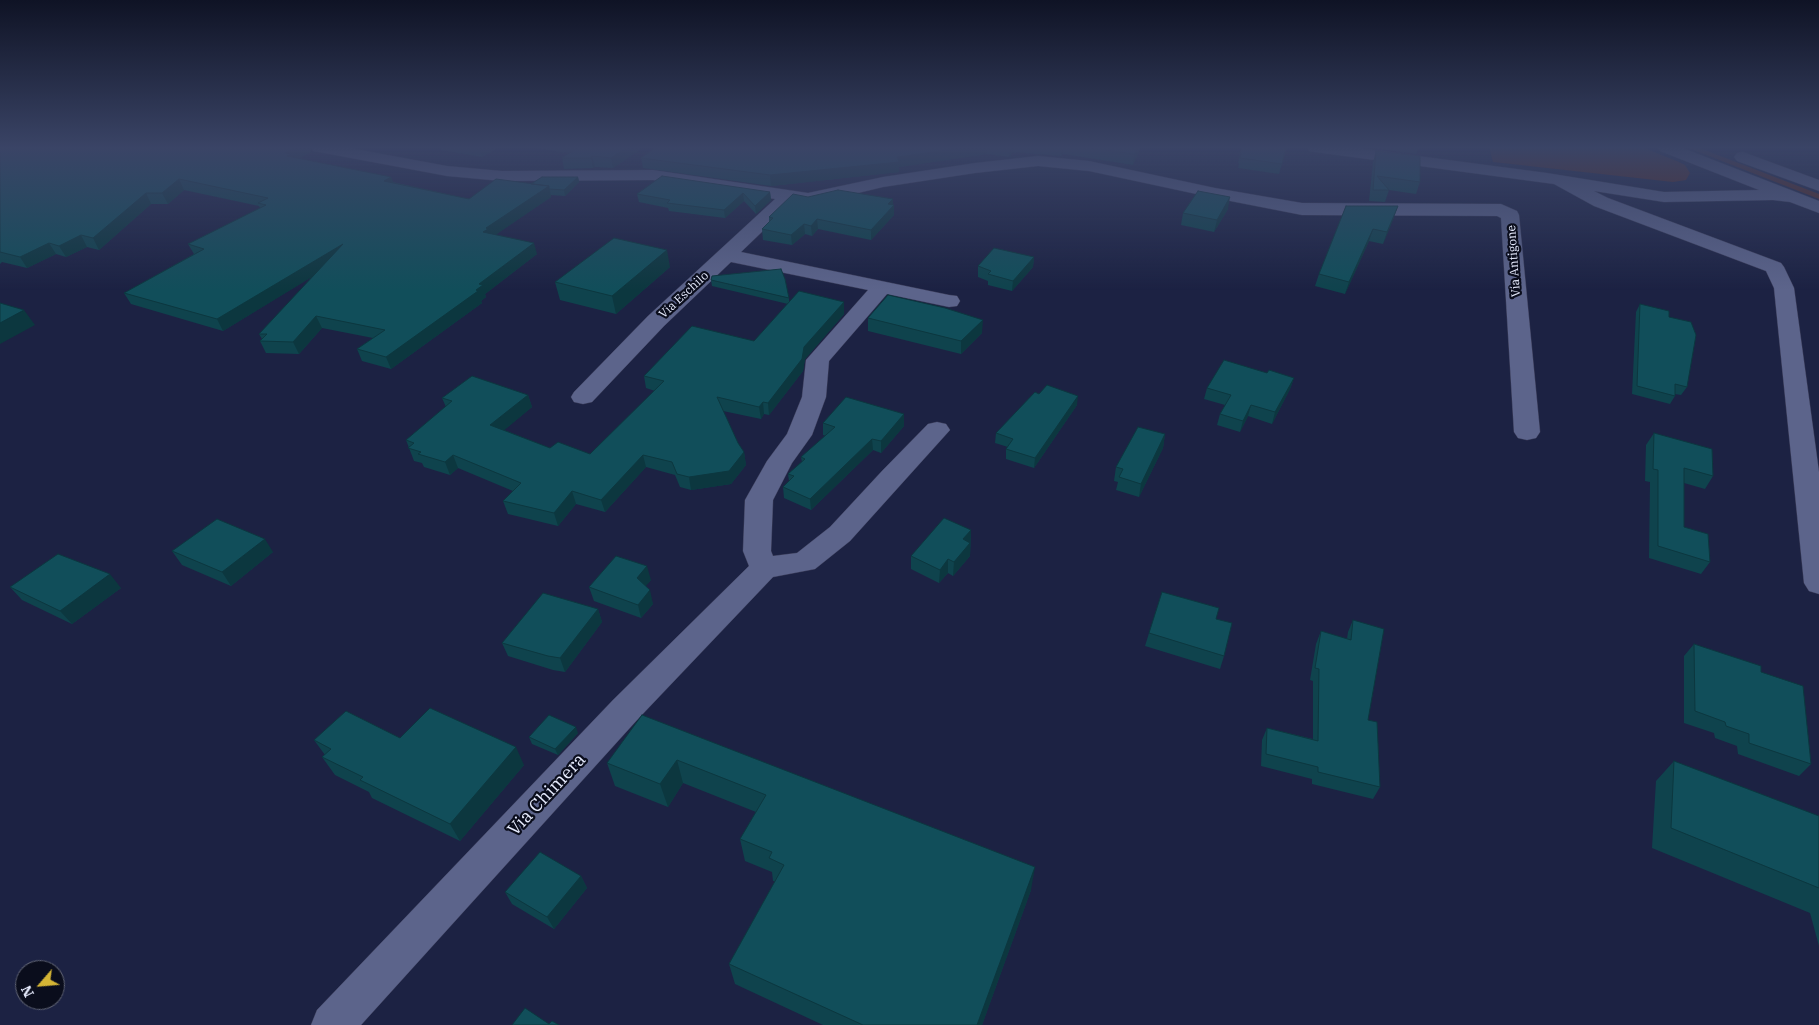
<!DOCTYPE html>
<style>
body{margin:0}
#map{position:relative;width:1819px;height:1025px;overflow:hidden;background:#1c2243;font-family:"IBM Plex Serif",serif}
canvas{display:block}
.north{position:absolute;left:15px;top:960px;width:50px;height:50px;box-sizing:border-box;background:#0a0d1c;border:1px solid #626676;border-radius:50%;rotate:243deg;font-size:14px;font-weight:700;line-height:20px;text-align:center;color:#e6ebfd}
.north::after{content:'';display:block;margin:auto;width:18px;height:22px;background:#d5b535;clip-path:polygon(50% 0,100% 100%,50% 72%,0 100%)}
</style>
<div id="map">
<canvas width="1819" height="1025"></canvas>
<div class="north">N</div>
</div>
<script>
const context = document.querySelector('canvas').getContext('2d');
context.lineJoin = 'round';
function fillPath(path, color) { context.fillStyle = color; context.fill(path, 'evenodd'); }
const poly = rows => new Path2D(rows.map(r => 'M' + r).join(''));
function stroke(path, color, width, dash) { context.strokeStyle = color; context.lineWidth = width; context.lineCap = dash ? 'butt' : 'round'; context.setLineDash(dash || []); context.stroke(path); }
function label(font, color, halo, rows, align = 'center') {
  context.font = font + ' "IBM Plex Serif",serif'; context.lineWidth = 4.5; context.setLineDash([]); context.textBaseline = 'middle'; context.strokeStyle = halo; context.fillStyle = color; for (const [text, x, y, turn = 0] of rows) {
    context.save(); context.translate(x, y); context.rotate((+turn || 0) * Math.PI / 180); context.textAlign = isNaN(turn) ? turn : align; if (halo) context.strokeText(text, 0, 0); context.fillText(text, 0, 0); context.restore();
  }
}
fillPath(poly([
 [1489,147,1642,147,1679,162,1685,165,1690,173,1686,180,1673,182,1493,162],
 [1686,147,1697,147,1819,194,1819,199]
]), '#5b2619');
const minor = poly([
 [311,147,344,147,447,166,502,171,653,170,808,193,883,177,975,163,1038,156,1089,161,1215,188,1302,203,1501,204,1517,211,1519,215,1540,432,1536,438,1527,440,1518,438,1514,432,1501,218,1497,216,1302,215,1215,198,1089,171,1038,166,975,173,883,187,808,205,793,202,741,252,949,295,957,296,960,301,957,306,949,307,887,294,829,361,826,397,812,435,792,463,773,500,771,551,773,556,797,553,830,527,882,471,928,424,937,422,946,424,950,430,850,541,815,569,773,577,637,720,361,1025,311,1025,317,1010,613,700,749,566,743,551,745,500,767,461,787,434,802,397,806,360,868,290,731,262,664,326,592,402,583,404,574,402,571,397,574,392,648,316,775,199,653,180,502,181,447,176,319,152,313,151,311,147],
 [1307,147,1350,147,1547,173,1664,192,1759,190,1660,151,1658,147,1680,147,1819,201,1819,213,1790,202,1773,200,1664,202,1594,191,1608,198,1781,263,1784,267,1794,288,1819,472,1819,594,1809,591,1804,583,1774,288,1766,271,1594,206,1554,184,1315,152,1309,151,1307,147],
 [1743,152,1819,180,1819,191,1737,161,1734,157,1737,153,1743,152]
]);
stroke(minor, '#393b57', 1);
fillPath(minor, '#5c648b');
fillPath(poly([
 [0,147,310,147,311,152,298,159,391,177,393,182,469,199,531,184,578,177,579,182,565,196,551,195,551,197,495,235,537,254,485,294,486,297,481,301,482,303,391,369,362,361,357,349,373,338,322,328,299,354,266,353,260,341,262,339,259,334,313,276,223,331,131,304,124,293,194,254,188,244,260,208,259,206,184,190,168,204,151,204,99,250,87,247,66,257,56,254,27,268,2,262,0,264],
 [433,147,499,147,482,157,441,150,441,148],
 [530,147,644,147,613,168,595,167,593,168,564,169,562,158,569,153],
 [657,147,1141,147,1133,165,1063,154,1061,156,1013,152,1009,157,987,154,899,167,899,172,771,186,643,168,641,158],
 [1287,147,1279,174,1238,168,1239,164,1238,163,1240,154],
 [1374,147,1419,147,1416,154,1374,148],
 [1376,151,1420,182,1416,194,1389,190,1385,202,1369,201,1373,162],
 [770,192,771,200,756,214,744,201,725,218,669,211,668,208,639,202,637,194],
 [808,197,893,199,893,205,894,205,894,215,871,240,818,229,812,236,805,234,792,245,763,240,762,229,769,222,769,217],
 [1346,206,1394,217,1383,244,1369,241,1345,294,1315,286,1319,274],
 [1228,209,1214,232,1181,225,1183,213],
 [1034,257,1033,267,1012,291,988,285,988,281,978,277,978,266],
 [670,267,616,314,560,300,555,282],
 [711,280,789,298,789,302,844,302,844,314,805,359,803,371,769,415,764,414,761,419,723,411,738,443,744,452,746,465,731,484,691,490,680,487,675,475,646,467,605,512,576,504,558,526,508,514,503,501,513,491,458,468,450,475,424,467,422,463,414,461,406,440,446,407,442,398,528,395,532,407,504,430,550,448,590,454,655,391,646,388,644,376,754,341,788,304,712,286],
 [1640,304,1669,317,1687,387,1681,395,1675,394,1675,396,1670,404,1632,394,1636,312],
 [868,318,982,333,961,354,868,331],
 [1267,373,1294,378,1290,389,1272,424,1248,416,1240,432,1217,425,1220,414,1225,405,1204,399,1207,388],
 [1039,394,1077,405,1034,468,1006,459,1006,449,1008,447,995,443,996,433],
 [904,414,904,426,881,453,873,450,811,510,784,498,783,487,789,481,788,474,802,462,801,457,826,436,823,435,823,423],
 [1654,433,1713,476,1705,489,1684,483,1684,527,1710,562,1701,574,1649,558,1650,482,1645,481,1646,445],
 [1165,434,1163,448,1139,497,1116,490,1118,482,1114,481,1116,467],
 [971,530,970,556,953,576,948,573,939,583,911,569,911,556],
 [172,551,273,552,231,586,182,565],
 [651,580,645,586,653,604,641,618,594,601,589,587],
 [10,587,121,588,72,624,22,600],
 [598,609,602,622,565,672,553,670,508,656,502,643],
 [1216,619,1224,656,1220,669,1145,646,1149,633],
 [1353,620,1368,720,1380,787,1373,799,1312,784,1312,779,1261,766,1262,740,1267,728,1313,739,1313,681,1310,680,1316,644,1321,631,1347,639,1348,632],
 [1694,644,1761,672,1811,764,1799,776,1738,754,1737,746,1715,738,1714,733,1684,723,1684,656],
 [642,715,1031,890,982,1025,823,1025,735,984,729,964,775,881,773,881,772,872,745,861,740,839,756,812,683,783,668,807,615,786,607,763],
 [578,733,558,755,532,744,529,737],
 [400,738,524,765,460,841,372,798,369,792,335,775,322,757,325,755,314,740],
 [1674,761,1819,816,1819,946,1810,913,1652,848,1656,781],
 [581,876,587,888,554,929,512,904,505,892]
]), '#0f434d');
fillPath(poly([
 [297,147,310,147,311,152,289,163,285,153],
 [479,147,499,147,482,157],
 [628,147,644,147,613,168,611,158],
 [969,147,988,147,987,154,899,167,899,172,771,186,770,175],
 [1010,147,1013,147,1013,152,1009,157],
 [1062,147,1063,147,1063,154,1061,156],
 [1138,147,1141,147,1133,165,1134,154],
 [592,156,595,167,593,168,591,158],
 [391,177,395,187,384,181],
 [578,177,579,182,565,196,564,190],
 [179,179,184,190,168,204,162,193],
 [549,186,551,197,491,238,483,232,486,228],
 [770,192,771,200,756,214,755,206],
 [146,193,151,204,99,250,93,238],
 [743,193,744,201,725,218,724,210],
 [1230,197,1228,209,1214,232,1217,220],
 [893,199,893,206,894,205,894,215,871,240,871,230,888,204],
 [1398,206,1394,217,1383,244,1387,232],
 [817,219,818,229,812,236,811,226],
 [804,224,805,234,792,245,791,235],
 [1373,229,1369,241,1345,294,1349,282],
 [81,235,87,247,66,257,59,246],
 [49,243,56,254,27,268,20,257],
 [534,243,537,254,485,294,486,297,481,301,482,303,391,369,386,357,476,290,479,284],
 [343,244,348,255,223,331,217,319],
 [667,250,670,267,616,314,612,296],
 [1034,257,1033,267,1012,291,1013,281],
 [844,302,844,314,805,359,803,371,769,415,768,403,804,347],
 [24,310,35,325,0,344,0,323],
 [316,316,322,328,299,354,293,342],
 [983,320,982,333,961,354,961,341],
 [1294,378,1290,389,1272,424,1275,412],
 [528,395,532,407,495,438,490,425],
 [1078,396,1077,405,1034,468,1035,458],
 [763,402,764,414,761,419,759,407],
 [1251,405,1248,416,1240,432,1243,421],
 [904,414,904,426,881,453,881,441],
 [1165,434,1163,448,1139,497,1141,484],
 [872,439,873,450,811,510,810,499],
 [744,452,746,465,731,484,691,490,689,477],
 [453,455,458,468,450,475,445,462],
 [643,455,646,467,605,512,601,500],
 [572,491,576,504,558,526,554,513],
 [971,530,970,556,953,576,954,562,963,539],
 [265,539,273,552,231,586,222,572],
 [948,559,948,573,939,583,940,570],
 [647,566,651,580,641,592,637,578],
 [110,574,121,588,72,624,60,611],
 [650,590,653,604,641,618,638,605],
 [598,609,602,622,565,672,560,658],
 [576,727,578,733,558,755,555,749],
 [516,747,524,765,460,841,450,824],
 [677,760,683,783,668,807,660,784],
 [1035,867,1031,890,982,1025,977,1025],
 [581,876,587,888,554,929,547,917]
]), '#0c373f');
const building = poly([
 [0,147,297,147,285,153,291,154,287,156,391,177,384,181,469,199,496,179,549,186,486,228,488,229,483,232,534,243,479,284,483,285,476,290,478,291,386,357,357,349,385,330,316,316,293,342,260,341,267,334,259,334,343,244,217,319,124,293,204,249,188,244,266,205,258,203,268,198,179,179,162,193,146,193,93,238,81,235,59,246,49,243,20,257,0,252,0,147],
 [579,147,628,147,611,158,592,156,591,158,562,158,579,147],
 [657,147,969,147,897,157,899,162,770,175,641,158,657,147],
 [1082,147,1138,147,1134,154,1082,147],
 [1242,147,1286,147,1282,164,1240,158,1241,154,1240,154,1242,147],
 [1376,151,1420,156,1420,182,1377,176,1389,190,1373,190,1376,151],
 [662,176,770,192,755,206,743,193,724,210,667,203,670,200,637,194,662,176],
 [542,177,578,177,564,190,549,189,549,186,531,184,542,177],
 [838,190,893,199,888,204,894,205,871,230,817,219,811,226,804,224,791,235,762,229,773,218,769,217,793,194,808,197,838,190],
 [1198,191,1230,197,1217,220,1183,213,1198,191],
 [1346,206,1398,206,1387,232,1373,229,1349,282,1319,274,1346,206],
 [614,238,667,250,612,296,555,282,614,238],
 [994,248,1034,257,1013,281,988,274,991,271,978,266,994,248],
 [781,269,785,279,789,298,711,280,712,276,781,269],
 [799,291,844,302,804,347,802,359,768,403,763,402,759,407,717,397,738,443,744,452,729,471,689,477,677,474,672,462,643,455,601,500,572,491,554,513,503,501,521,483,453,455,445,462,418,454,421,452,408,448,414,443,406,440,452,401,442,398,472,376,528,395,490,425,550,448,558,442,590,454,664,381,644,376,692,326,754,341,799,291],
 [888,295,945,308,983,320,961,341,868,318,888,295],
 [0,303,24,310,0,323,0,303],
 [1640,304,1669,311,1669,317,1691,322,1696,335,1687,387,1675,384,1675,396,1637,386,1640,304],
 [1224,360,1267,373,1269,370,1294,378,1275,412,1251,405,1243,421,1220,414,1231,395,1207,388,1224,360],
 [1047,385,1078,396,1035,458,1006,449,1013,439,996,433,1035,392,1039,394,1047,385],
 [846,397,904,414,881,441,872,439,810,499,783,487,794,476,788,474,805,459,801,457,835,427,823,423,846,397],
 [1138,427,1165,434,1141,484,1119,477,1123,469,1116,467,1138,427],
 [1654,433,1712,449,1713,476,1684,468,1684,527,1708,534,1710,562,1658,546,1658,470,1653,469,1654,433],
 [944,518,971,530,963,539,970,543,954,562,948,559,940,570,911,556,944,518],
 [217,519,265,539,222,572,172,551,217,519],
 [58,554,110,574,60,611,10,587,58,554],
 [616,556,647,566,637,578,650,590,638,605,589,587,616,556],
 [1162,592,1219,608,1216,619,1232,623,1224,656,1149,633,1162,592],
 [543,593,598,609,560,658,548,656,502,643,543,593],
 [1353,620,1384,629,1368,720,1377,722,1380,787,1318,772,1318,767,1266,754,1267,728,1318,741,1319,669,1315,668,1321,631,1351,640,1353,620],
 [1694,644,1761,666,1761,672,1803,686,1811,764,1749,743,1749,734,1726,726,1725,722,1695,711,1694,644],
 [430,708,516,747,450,824,360,780,363,777,322,757,331,749,314,740,346,711,400,738,430,708],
 [549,715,576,727,555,749,529,737,549,715],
 [642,715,1035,867,977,1025,863,1025,729,964,784,865,769,858,772,852,740,839,766,795,677,760,660,784,607,763,642,715],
 [1674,761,1819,816,1819,888,1671,828,1674,761],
 [540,852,581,876,547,917,505,892,540,852],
 [525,1008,549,1024,552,1021,559,1025,512,1025,525,1008]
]);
fillPath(building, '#114e5a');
stroke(building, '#0c373f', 1);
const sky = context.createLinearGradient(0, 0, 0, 290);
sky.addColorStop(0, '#0f1325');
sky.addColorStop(0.51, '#3a4466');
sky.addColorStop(1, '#3a446600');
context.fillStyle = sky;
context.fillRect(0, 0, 1819, 290);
label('12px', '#e6ebfd', '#0a0d1c', [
 ["Via Antigone",1514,261,-94],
 ["Via Eschilo",684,295,-43]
]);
label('18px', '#e6ebfd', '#0a0d1c', [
 ["Via Chimera",547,795,-47]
]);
</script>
